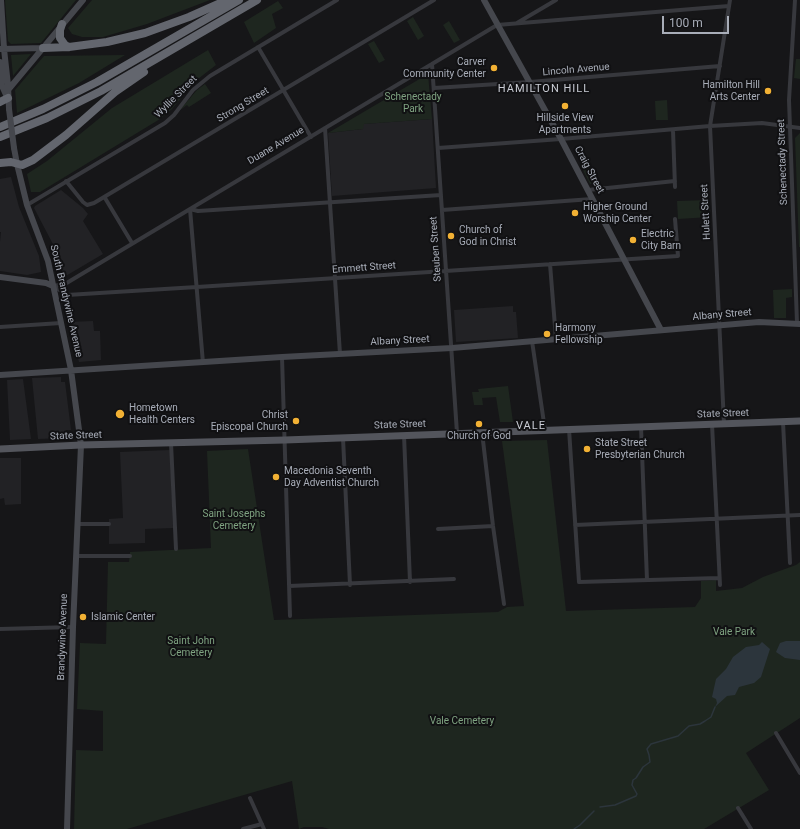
<!DOCTYPE html>
<style>
body{margin:0}
#map{position:relative;width:800px;height:829px;overflow:hidden;background:#161618;font-family:Roboto,sans-serif}
canvas{display:block}
.scale{position:absolute;left:662px;top:16px;width:67px;height:18px;box-sizing:border-box;border:2px solid #a8adb8;border-top:0;padding-left:5px;font-size:12px;line-height:14px;white-space:nowrap;color:#a8adb8;-webkit-text-stroke:3px #111113;paint-order:stroke}
</style>
<div id="map">
<canvas width="800" height="829"></canvas>
<div class="scale">100 m</div>
</div>
<script>
const context = document.querySelector('canvas').getContext('2d');
context.lineJoin = 'round';
function fillPath(path, color) { context.fillStyle = color; context.fill(path, 'evenodd'); }
const poly = rows => new Path2D(rows.map(r => 'M' + r).join(''));
function stroke(path, color, width, dash) { context.strokeStyle = color; context.lineWidth = width; context.lineCap = dash ? 'butt' : 'round'; context.setLineDash(dash || []); context.stroke(path); }
function label(font, color, halo, rows, align = 'center') {
  context.font = font + ' Roboto,sans-serif'; context.lineWidth = 4; context.setLineDash([]); context.textBaseline = 'middle'; context.strokeStyle = halo; context.fillStyle = color; for (const [text, x, y, turn = 0] of rows) {
    context.save(); context.translate(x, y); context.rotate((+turn || 0) * Math.PI / 180); context.textAlign = isNaN(turn) ? turn : align; if (halo) context.strokeText(text, 0, 0); context.fillText(text, 0, 0); context.restore();
  }
}
fillPath(poly([
 [432,119,436,188,332,196,328,133,363,129,363,124],
 [11,177,19,207,39,256,41,272,27,275,0,271,0,242,1,232,0,232,0,179],
 [61,190,83,208,88,214,83,221,103,254,64,277,59,265,55,248,34,208,35,206],
 [513,306,513,312,516,312,518,338,456,342,454,310],
 [93,321,94,331,100,331,101,360,79,362,69,322],
 [61,377,61,382,65,382,71,430,66,430,66,438,38,439,32,378],
 [23,379,31,439,10,440,7,380],
 [170,450,173,528,145,529,145,543,109,544,109,519,123,518,120,452],
 [0,458,21,458,21,504,5,505,4,498,0,499]
]), '#222225');
fillPath(poly([
 [5,0,76,0,41,43,11,44,8,41],
 [92,0,210,0,147,24,103,37,82,37,72,34,68,28],
 [278,1,283,8,272,14,276,28,254,43,244,22],
 [413,17,424,36,418,40,407,21],
 [449,21,460,40,454,43,443,25],
 [374,41,385,60,379,63,368,44],
 [208,50,216,65,194,82,172,109,160,119,40,192,31,192,27,174,47,161,112,108],
 [31,54,13,76,11,55],
 [125,55,79,83,17,113,15,90,44,56],
 [796,59,800,59,800,79,794,78],
 [428,74,432,119,364,124,363,129,328,133],
 [205,84,211,93,189,107,187,105,179,111,197,90],
 [667,100,668,120,656,120,655,101],
 [800,133,800,247,799,247,795,138],
 [594,169,596,183,590,184,583,170],
 [709,200,710,217,678,219,677,201],
 [792,289,792,297,786,298,786,318,774,318,773,290],
 [508,386,513,422,500,422,496,397,482,398,483,405,474,405,472,392,479,392,478,389],
 [547,440,566,611,695,607,701,598,701,581,716,580,716,591,742,588,763,577,796,565,800,562,800,718,746,753,769,790,704,829,329,829,322,827,304,827,299,829,292,781,127,829,74,829,76,750,103,751,103,711,77,709,80,643,106,644,108,562,129,562,130,552,211,548,207,451,248,449,274,620,498,612,507,607,524,606,502,441]
]), '#1e261f');
fillPath(poly([
 [786,641,800,641,800,660,785,658,776,652,780,643],
 [762,642,770,649,761,677,754,683,739,687,735,695,727,696,715,707,717,703,716,699,712,697,716,679,726,669,733,657,746,647,759,645]
]), '#2c353c');
stroke(poly([
 [600,807,615,805,636,796,637,794,632,785,633,780,636,778,643,767,650,762,649,755,647,749,651,744,678,736,689,726,700,724,705,721,711,717,715,707],
 [574,829,580,825,594,811]
]), '#2c353c', 1.5);
stroke(poly([
 [795,0,789,100,797,323],
 [517,23,556,0],
 [258,47,311,137],
 [432,64,457,433],
 [434,88,530,82,720,66],
 [325,128,340,354],
 [673,130,675,187],
 [438,148,561,139,710,126,762,123,800,128],
 [66,181,83,202,87,205,94,203,434,0],
 [588,190,675,181],
 [105,198,132,243],
 [27,205,165,123,174,115,193,90,210,76,337,0],
 [442,210,592,199],
 [550,264,556,339],
 [53,286,65,284,497,25,729,6],
 [54,286,67,295,197,287,678,256,675,219],
 [0,327,61,323],
 [532,341,545,430],
 [282,357,290,616],
 [203,363,190,209,198,211,441,195],
 [783,422,790,563],
 [712,424,720,585],
 [724,424,710,126,730,0],
 [641,427,647,580],
 [569,429,579,582,719,578],
 [482,432,493,526,504,604],
 [404,435,410,582],
 [343,438,350,585],
 [171,443,176,549],
 [78,524,109,524],
 [575,525,800,515],
 [438,529,493,526],
 [77,556,130,556],
 [289,586,454,579],
 [0,629,73,627],
 [776,733,800,773],
 [250,798,264,829],
 [738,808,751,829],
 [243,829,262,824]
]), '#37383d', 4);
stroke(poly([
 [1,0,4,49,8,85,9,109],
 [484,0,561,139,661,330],
 [1,49,43,48],
 [0,62,2,86,7,97],
 [8,90,83,0],
 [14,148,17,164,27,205,48,261,71,370,81,445,73,627,67,829],
 [0,277,46,283,53,286],
 [0,375,282,357,452,348,759,322,800,324]
]), '#45474d', 6);
stroke(poly([
 [0,449,81,445,285,440,800,421]
]), '#53555c', 7);
stroke(poly([
 [62,24,60,30,60,38,65,45,69,47],
 [43,48,69,47,107,42,145,33,189,17,227,0],
 [0,102,8,98],
 [0,127,43,109,97,82,239,0],
 [0,137,47,118,101,91,257,0],
 [0,163,11,162,22,165,33,160,66,135,115,92,144,72]
]), '#63666e', 8);
stroke(poly([
 [9,109,14,148]
]), '#45474d', 6);
for (const [x, y, r, color] of [
 [494,68,4,"#f2b134"],
 [768,91,4,"#f2b134"],
 [565,106,4,"#f2b134"],
 [575,213,4,"#f2b134"],
 [451,236,4,"#f2b134"],
 [633,240,4,"#f2b134"],
 [547,334,4,"#f2b134"],
 [120,414,5,"#f2b134"],
 [296,421,4,"#f2b134"],
 [479,424,4,"#f2b134"],
 [587,449,4,"#f2b134"],
 [276,477,4,"#f2b134"],
 [83,617,4,"#f2b134"]
]) { const dot = new Path2D(); dot.arc(x, y, r, 0, 2 * Math.PI); context.fillStyle = color; context.fill(dot); stroke(dot, '#111113', 1.5); }
label('10px', '#a8adb8', '#111113', [
 ["Carver",486,62,"right"],
 ["Community Center",486,74,"right"],
 ["Hamilton Hill",760,85,"right"],
 ["Arts Center",760,97,"right"],
 ["Hillside View",565,118,"center"],
 ["Apartments",565,130,"center"],
 ["Higher Ground",583,207],
 ["Worship Center",583,219],
 ["Church of",459,230],
 ["God in Christ",459,242],
 ["Electric",641,234],
 ["City Barn",641,246],
 ["Harmony",555,328],
 ["Fellowship",555,340],
 ["Hometown",129,408],
 ["Health Centers",129,420],
 ["Christ",288,415,"right"],
 ["Episcopal Church",288,427,"right"],
 ["Church of God",479,436,"center"],
 ["State Street",595,443],
 ["Presbyterian Church",595,455],
 ["Macedonia Seventh",284,471],
 ["Day Adventist Church",284,483],
 ["Islamic Center",91,617]
], 'left');
label('10px', '#a8adb8', '#111113', [
 ["Lincoln Avenue",576,70,-5],
 ["Wyllie Street",176,97,-45],
 ["Strong Street",243,105,-31],
 ["Duane Avenue",276,146,-31],
 ["Schenectady Street",783,162,-92],
 ["Craig Street",589,170,62],
 ["Hulett Street",706,212,-93],
 ["Steuben Street",436,249,-94],
 ["Emmett Street",364,268,-4],
 ["South Brandywine Avenue",66,301,77],
 ["Albany Street",722,315,-5],
 ["Albany Street",400,341,-3],
 ["State Street",723,414,-2],
 ["State Street",400,425,-2],
 ["State Street",76,436,-2],
 ["Brandywine Avenue",63,637,-88]
]);
label('10px', '#7fa381', '#111113', [
 ["Schenectady",413,97],
 ["Park",413,109],
 ["Saint Josephs",234,514],
 ["Cemetery",234,526],
 ["Vale Park",734,632],
 ["Saint John",191,641],
 ["Cemetery",191,653],
 ["Vale Cemetery",462,721]
]);
context.letterSpacing = '1px';
label('11px', '#c9ccd4', '#111113', [
 ["HAMILTON HILL",544,89],
 ["VALE",531,426]
]);
context.letterSpacing = '0px';
</script>
